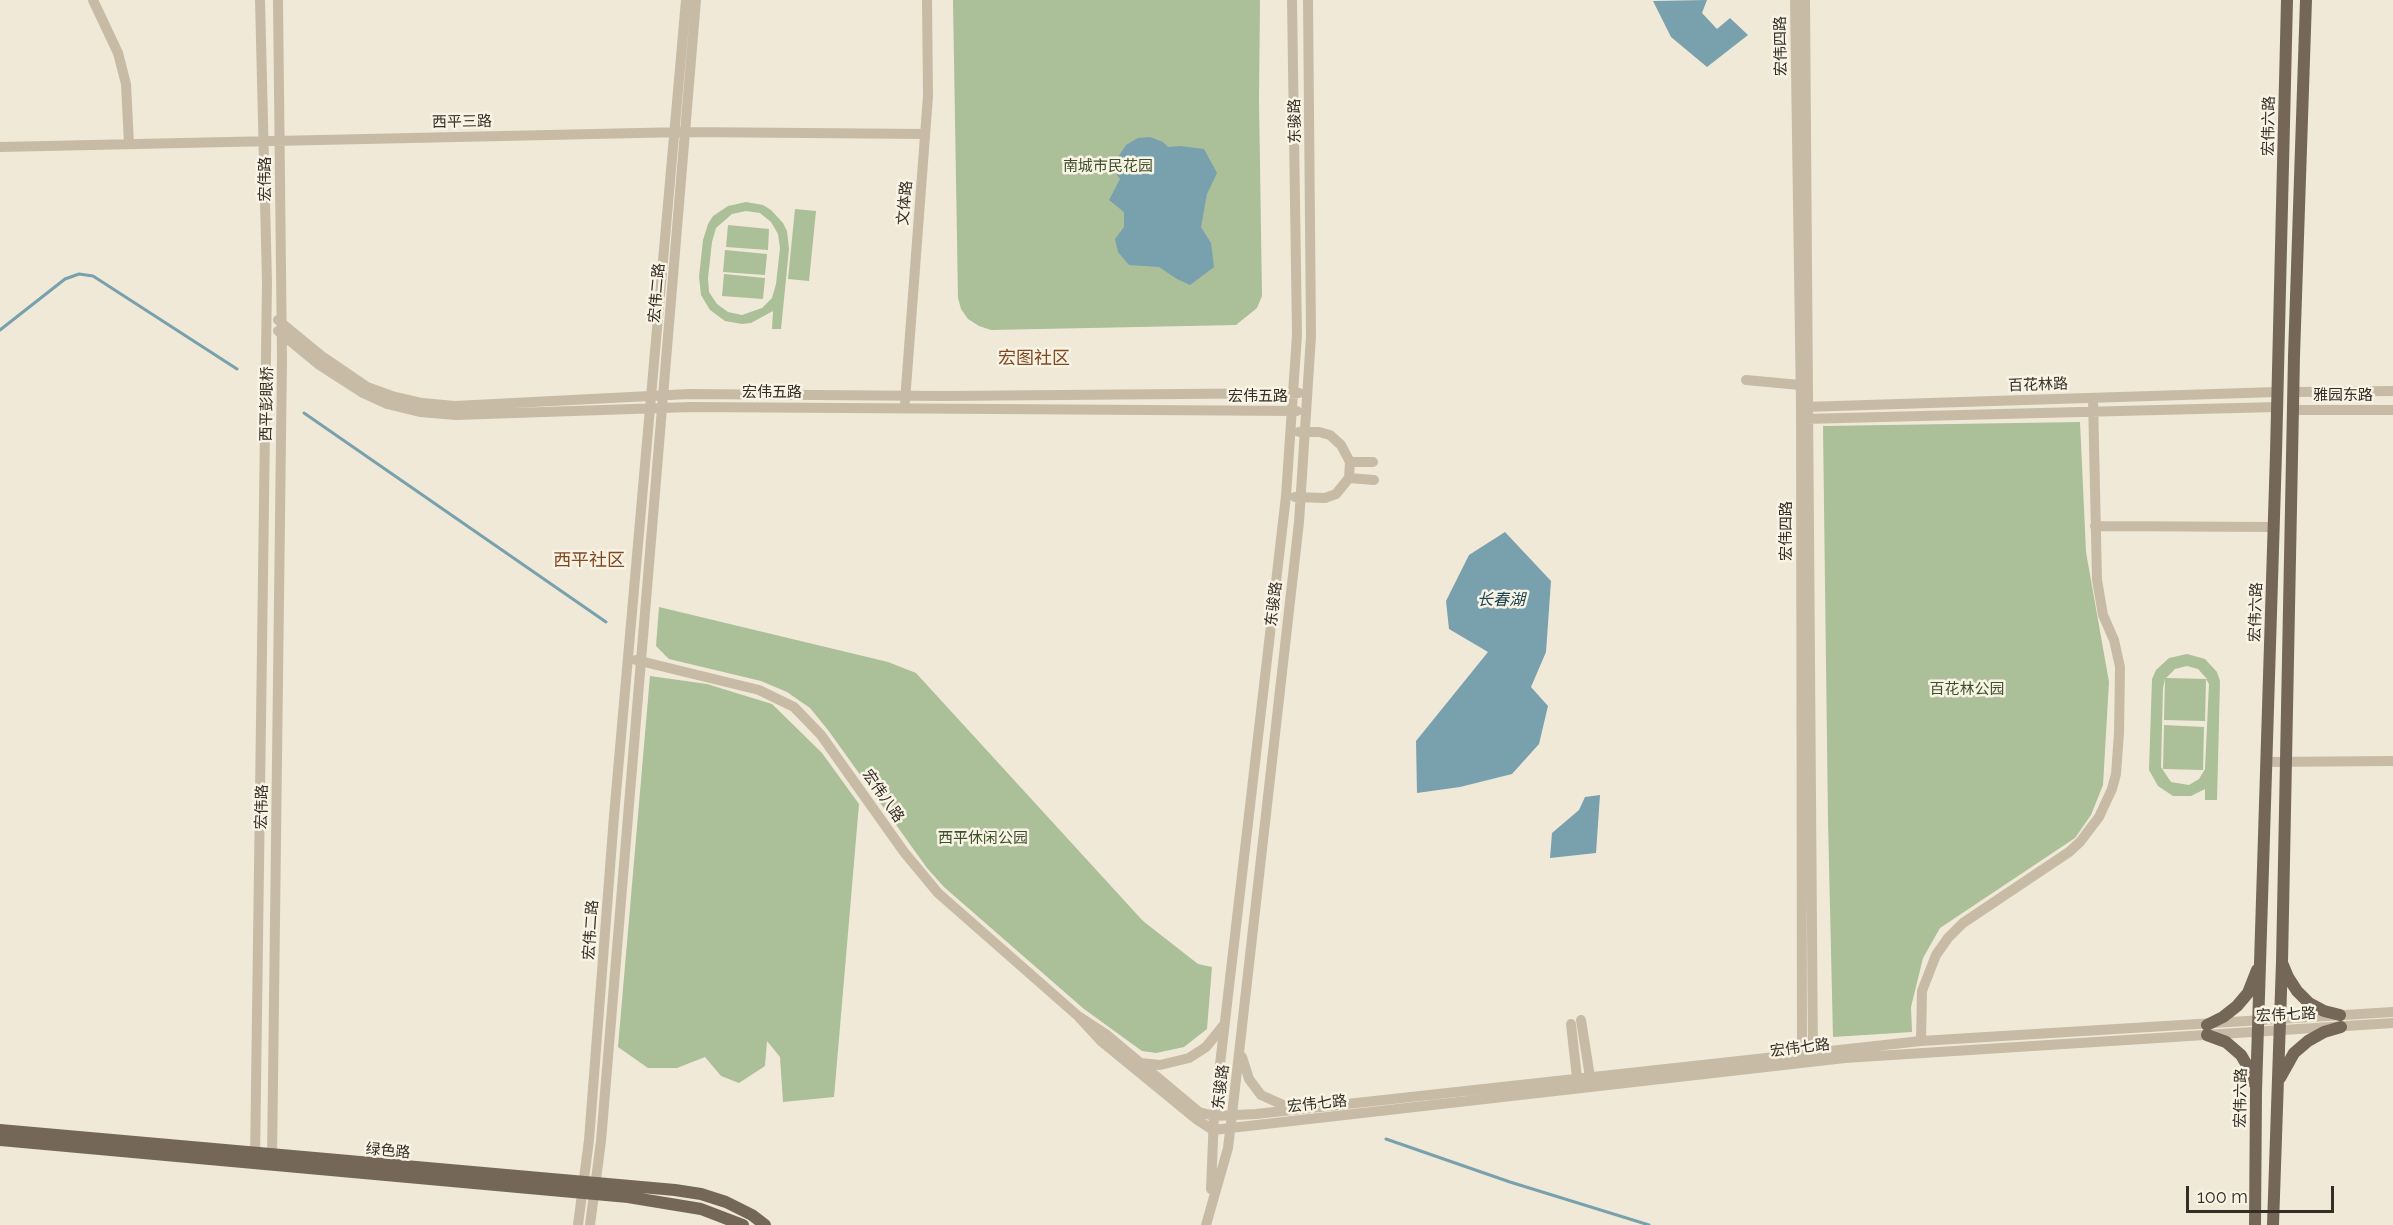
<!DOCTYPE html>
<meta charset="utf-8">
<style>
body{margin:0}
#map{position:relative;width:2393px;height:1225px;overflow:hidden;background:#f0e9d8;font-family:Raleway,sans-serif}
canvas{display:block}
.scale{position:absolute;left:2186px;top:1186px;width:148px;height:27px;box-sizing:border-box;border:3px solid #342d26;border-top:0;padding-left:8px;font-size:18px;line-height:21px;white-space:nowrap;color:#342d26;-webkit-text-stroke:4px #f8f3e4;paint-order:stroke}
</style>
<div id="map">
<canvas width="2393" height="1225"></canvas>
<div class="scale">100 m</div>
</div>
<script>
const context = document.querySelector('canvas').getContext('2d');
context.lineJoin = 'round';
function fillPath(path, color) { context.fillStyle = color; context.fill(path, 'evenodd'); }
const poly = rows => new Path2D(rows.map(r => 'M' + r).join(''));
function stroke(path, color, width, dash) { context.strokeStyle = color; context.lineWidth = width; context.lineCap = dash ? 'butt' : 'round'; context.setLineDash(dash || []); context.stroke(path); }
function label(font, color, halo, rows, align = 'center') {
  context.font = font + ' Raleway,"Noto Sans SC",sans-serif'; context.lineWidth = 5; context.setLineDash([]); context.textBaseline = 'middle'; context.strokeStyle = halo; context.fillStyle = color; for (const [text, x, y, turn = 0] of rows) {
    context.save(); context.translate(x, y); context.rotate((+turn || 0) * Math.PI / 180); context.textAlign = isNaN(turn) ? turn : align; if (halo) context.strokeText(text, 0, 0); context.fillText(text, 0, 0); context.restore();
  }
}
fillPath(poly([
 [953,0,1260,0,1259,100,1262,296,1257,308,1236,325,991,330,979,326,968,319,961,309,958,298],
 [746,202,763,205,771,210,783,223,787,231,789,249,781,329,772,329,773,311,751,323,742,324,725,321,710,310,701,295,699,277,703,240,708,224,713,216,728,206],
 [746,211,760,213,771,222,778,234,780,248,776,284,772,298,762,308,742,315,728,312,717,304,709,292,708,278,712,242,716,228,732,214],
 [795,209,816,211,809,281,788,279],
 [728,225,769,229,768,250,726,247],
 [725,250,767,254,765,275,723,272],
 [724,274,765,278,763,299,722,296],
 [2080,422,2086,552,2109,682,2103,785,2091,815,2075,838,1940,928,1923,958,1911,1007,1912,1032,1833,1037,1828,821,1823,426],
 [659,607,888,662,916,673,1143,921,1198,964,1212,967,1207,1029,1184,1047,1156,1053,1142,1051,1084,1009,944,887,927,868,828,730,810,708,787,692,761,681,669,659,656,646],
 [2187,654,2205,659,2217,672,2220,681,2217,800,2205,800,2205,789,2191,796,2173,796,2158,786,2149,770,2152,679,2156,670,2169,658],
 [2187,666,2198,669,2207,679,2166,678,2175,669],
 [2165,679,2164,720,2205,721,2206,679,2209,684,2205,769,2199,779,2189,785,2171,782,2161,767,2163,688],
 [650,676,707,684,772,704,822,753,859,804,834,1097,783,1102,780,1057,767,1041,765,1066,739,1083,721,1076,705,1057,677,1068,648,1068,618,1047],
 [2164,725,2204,727,2203,770,2163,769]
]), '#abbf99');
fillPath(poly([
 [1707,0,1702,13,1717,29,1730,18,1748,35,1707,67,1671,37,1653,1],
 [1150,137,1163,142,1168,147,1180,146,1204,149,1217,173,1207,194,1201,227,1211,243,1214,267,1190,285,1177,279,1159,267,1129,265,1118,252,1115,239,1124,227,1124,212,1109,200,1120,179,1117,175,1118,157,1126,145,1138,138],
 [1505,532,1551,581,1546,652,1531,687,1548,706,1539,744,1512,774,1460,787,1417,793,1416,741,1488,652,1449,629,1446,601,1469,555],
 [1600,795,1596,853,1550,858,1552,833,1579,810,1585,797]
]), '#78a1ad');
stroke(poly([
 [0,330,65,279,79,274,93,276,237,369],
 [304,413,606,622],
 [1386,1139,1510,1182,1649,1225]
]), '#78a1ad', 3);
stroke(poly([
 [93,0,118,53,126,84,129,144],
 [1795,0,1801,407,1802,1062],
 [1805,0,1813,1059],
 [0,147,685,132,925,134],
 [278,320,323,357,367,387,392,396,422,403,455,406,689,394,943,396,1299,393],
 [278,331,318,364,363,393,387,404,420,412,456,415,691,407,1297,411],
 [1746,380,1800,385],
 [2294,392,2393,391],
 [905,401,928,96,927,0],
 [1804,407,2277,392],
 [2293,410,2393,410],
 [1804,419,2277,407],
 [1350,462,1373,462],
 [1349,478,1374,480],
 [1295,497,1325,498,1336,494,1349,478,1350,462,1341,445,1330,435,1319,432,1299,432],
 [2095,526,2274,527],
 [636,660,759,690,794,707,821,735,904,852,938,893,1078,1016,1102,1042,1196,1119,1213,1130],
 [2266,762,2393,761],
 [1078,1016,1107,1035,1199,1112,1214,1116,1256,1114,1921,1041,2393,1012],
 [1581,1020,1590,1077],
 [1571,1024,1577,1078],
 [1921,1041,1922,991,1936,955,1948,938,1963,923,2069,852,2080,842,2099,817,2112,789,2116,774,2119,733,2120,667,2114,640,2103,615,2097,580,2093,398],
 [1242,1057,1249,1079,1261,1095,1290,1108],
 [1140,1063,1160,1065,1189,1058,1206,1047,1223,1026],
 [1213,1130,1845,1058,2393,1023],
 [255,1160,267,282,260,0],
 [272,1161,282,359,278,0],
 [1211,1189,1214,1116,1286,496,1297,335,1292,0],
 [578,1225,589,1140,614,816,686,0],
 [590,1225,601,1141,696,0],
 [1206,1225,1228,1148,1232,1115,1299,522,1311,336,1308,0]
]), '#c8bba5', 10);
stroke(poly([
 [2283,965,2288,977,2297,991,2309,1003,2324,1011,2340,1015],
 [2207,1025,2223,1017,2237,1006,2248,993,2257,970],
 [2207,1035,2226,1042,2241,1055,2251,1072,2254,1083],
 [2280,1078,2294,1053,2308,1041,2324,1032,2341,1027],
 [0,1130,675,1190,701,1194,726,1202,752,1215,765,1225],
 [0,1140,628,1197,701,1209,743,1225],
 [2255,1225,2256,1091,2276,453,2287,0],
 [2273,1225,2282,962,2294,356,2306,0]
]), '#756757', 12);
label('15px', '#342d26', '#f8f3e4', [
 ["宏伟四路",1781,46,-91],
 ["东骏路",1295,121,-91],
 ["西平三路",462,122,-1],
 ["宏伟六路",2269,126,-89],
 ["宏伟路",265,179,-90],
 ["文体路",905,203,-85],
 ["宏伟二路",657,293,-85],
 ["百花林路",2038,385,-2],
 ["宏伟五路",772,392],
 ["雅园东路",2343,395],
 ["宏伟五路",1258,396],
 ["西平彭眼桥",267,404,-89],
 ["宏伟四路",1786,531,-90],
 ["东骏路",1274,604,-83],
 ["宏伟六路",2256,612,-88],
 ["宏伟八路",883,796,55],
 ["宏伟路",262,807,-89],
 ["宏伟二路",591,930,-86],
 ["宏伟七路",2286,1015,-3],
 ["宏伟七路",1800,1048,-7],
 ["东骏路",1221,1087,-83],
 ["宏伟六路",2241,1098,-89],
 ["宏伟七路",1317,1104,-6],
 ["绿色路",388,1151,5]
]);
label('15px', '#3c512a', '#f8f3e4', [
 ["南城市民花园",1108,166],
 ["百花林公园",1967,689],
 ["西平休闲公园",983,838]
]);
label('italic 16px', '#1d4654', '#f8f3e4', [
 ["长春湖",1501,600]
]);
label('18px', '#814921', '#f8f3e4', [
 ["宏图社区",1034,359],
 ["西平社区",589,561]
]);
</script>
